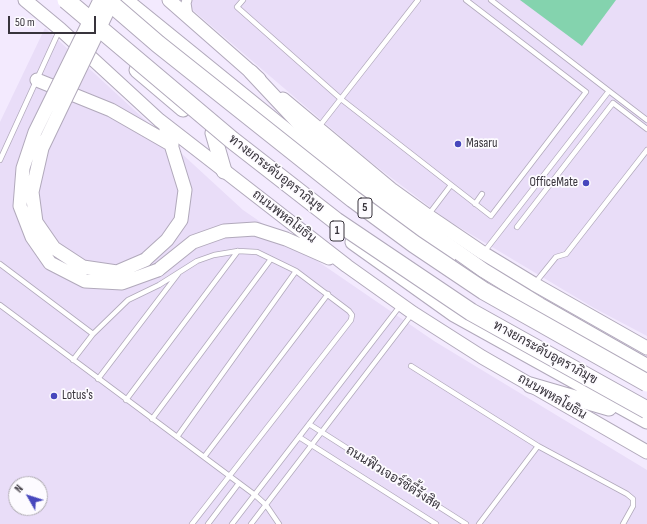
<!DOCTYPE html>
<meta charset="utf-8">
<style>
body{margin:0}
#map{position:relative;width:647px;height:524px;overflow:hidden;background:#f3eafe;font-family:"Sofia Sans Condensed",sans-serif}
canvas{display:block}
.north{position:absolute;left:8px;top:476px;width:40px;height:40px;box-sizing:border-box;background:#fdfbff;border:1px solid #aeabb1;border-radius:50%;rotate:309deg;font-size:11px;font-weight:700;line-height:16px;text-align:center;color:#38343c}
.north::after{content:'';display:block;margin:auto;width:14px;height:18px;background:#4747bd;clip-path:polygon(50% 0,100% 100%,50% 72%,0 100%)}
.scale{position:absolute;left:8px;top:16px;width:88px;height:18px;box-sizing:border-box;border:2px solid #38343c;border-top:0;padding-left:5px;font-size:12px;line-height:14px;white-space:nowrap;color:#38343c;-webkit-text-stroke:3px #fdfbff;paint-order:stroke}
</style>
<div id="map">
<canvas width="647" height="524"></canvas>
<div class="north">N</div>
<div class="scale">50 m</div>
</div>
<script>
const context = document.querySelector('canvas').getContext('2d');
context.lineJoin = 'round';
function fillPath(path, color) { context.fillStyle = color; context.fill(path, 'evenodd'); }
const poly = rows => new Path2D(rows.map(r => 'M' + r).join(''));
function stroke(path, color, width, dash) { context.strokeStyle = color; context.lineWidth = width; context.lineCap = dash ? 'butt' : 'round'; context.setLineDash(dash || []); context.stroke(path); }
function label(font, color, halo, rows, align = 'center') {
  context.font = font + ' "Sofia Sans Condensed",Sarabun,sans-serif'; context.lineWidth = 3.5; context.setLineDash([]); context.textBaseline = 'middle'; context.strokeStyle = halo; context.fillStyle = color; for (const [text, x, y, turn = 0] of rows) {
    context.save(); context.translate(x, y); context.rotate((+turn || 0) * Math.PI / 180); context.textAlign = isNaN(turn) ? turn : align; if (halo) context.strokeText(text, 0, 0); context.fillText(text, 0, 0); context.restore();
  }
}
fillPath(poly([
 [181,0,647,0,647,336,594,308,447,220,368,160],
 [45,28,243,210,434,341,647,470,647,524,0,524,0,122],
 [16,484,40,484,40,508,16,508]
]), '#e9ddf8');
fillPath(poly([
 [520,0,616,0,582,46]
]), '#84d3ae');
const service = poly([
 [243,0,237,7,341,99,491,216,586,92,466,0],
 [609,91,647,120],
 [318,128,418,0],
 [0,160,59,31],
 [475,204,482,194],
 [429,214,451,185],
 [517,227,613,103,647,129],
 [484,252,609,91,491,0],
 [0,264,93,334],
 [535,283,556,257,566,254,647,150],
 [0,305,255,495,266,505,279,524],
 [73,360,93,334,128,300,159,285,197,261,214,255,238,251,257,252,296,271,349,311,352,315,351,320,192,524],
 [411,366,538,446,479,524],
 [98,379,178,274],
 [126,400,238,251],
 [152,419,271,259],
 [309,424,466,524],
 [177,437,296,271],
 [299,437,436,524],
 [538,446,627,494,633,499,633,506,623,524],
 [204,457,328,294],
 [208,524,239,483],
 [232,524,400,306],
 [251,524,412,314]
]);
const minor = poly([
 [187,0,186,3,188,16]
]);
const secondary = poly([
 [25,0,60,29,159,120,347,266,413,313,482,357,647,452],
 [169,0,259,79],
 [37,80,111,110,172,145],
 [283,99,391,189,427,215,483,253,534,284,647,348],
 [145,260,167,240,181,220,185,190,165,125],
 [158,270,193,242,224,231,255,229,286,239,329,258]
]);
const primary = poly([
 [251,72,310,135,396,208,483,270,540,305,647,366]
]);
const trunk = poly([
 [125,0,384,210,448,257],
 [137,70,183,109],
 [213,133,224,171],
 [353,242,454,314,647,421],
 [530,385,609,408]
]);
stroke(service, '#b1a9bb', 6);
stroke(minor, '#b1a9bb', 11);
stroke(secondary, '#b1a9bb', 15);
stroke(primary, '#b1a9bb', 16);
stroke(trunk, '#b1a9bb', 17);
stroke(service, '#fff', 4.5);
stroke(minor, '#fff', 9);
stroke(secondary, '#fff', 13);
stroke(primary, '#fff', 14);
stroke(trunk, '#fff', 15);
const secondaryBridge = poly([
 [100,0,35,132,23,168,20,206,32,237,50,263,85,281,122,283,158,270],
 [113,0,42,148,32,192,36,222,54,248,83,267,117,272,145,260]
]);
const motorwayBridge = poly([
 [66,0,232,140,336,221,471,312,647,410],
 [107,0,158,44,353,199,414,244,484,291,647,383]
]);
stroke(secondaryBridge, '#b1a9bb', 15, []);
stroke(motorwayBridge, '#b1a9bb', 19, []);
stroke(secondaryBridge, '#fff', 13);
stroke(motorwayBridge, '#fff', 17);
for (const [x, y, r, color] of [
 [458,144,4,"#4747bd"],
 [586,183,4,"#4747bd"],
 [54,396,4,"#4747bd"]
]) { const dot = new Path2D(); dot.arc(x, y, r, 0, 2 * Math.PI); context.fillStyle = color; context.fill(dot); stroke(dot, '#fdfbff', 1.5); }
for (const [x, y, w] of [
 [365,208,14],
 [337,231,14]
]) { const box = new Path2D(); box.roundRect(x - w / 2, y - 10, w, 20, 3); context.fillStyle = '#fdfbff'; context.fill(box); stroke(box, '#38343c', 1); }
label('bold 12px', '#38343c', null, [
 ["5",365,208],
 ["1",337,231]
]);
label('13px', '#38343c', '#fdfbff', [
 ["Masaru",466,144],
 ["OfficeMate",578,183,"right"],
 ["Lotus's",62,396]
], 'left');
label('13px', '#38343c', '#fdfbff', [
 ["ทางยกระดับอุตราภิมุข",276,174,38],
 ["ถนนพหลโยธิน",284,217,38],
 ["ทางยกระดับอุตราภิมุข",545,353,29],
 ["ถนนพหลโยธิน",552,397,30],
 ["ถนนฟิวเจอร์ซิตี้รังสิต",393,478,32]
]);
</script>
